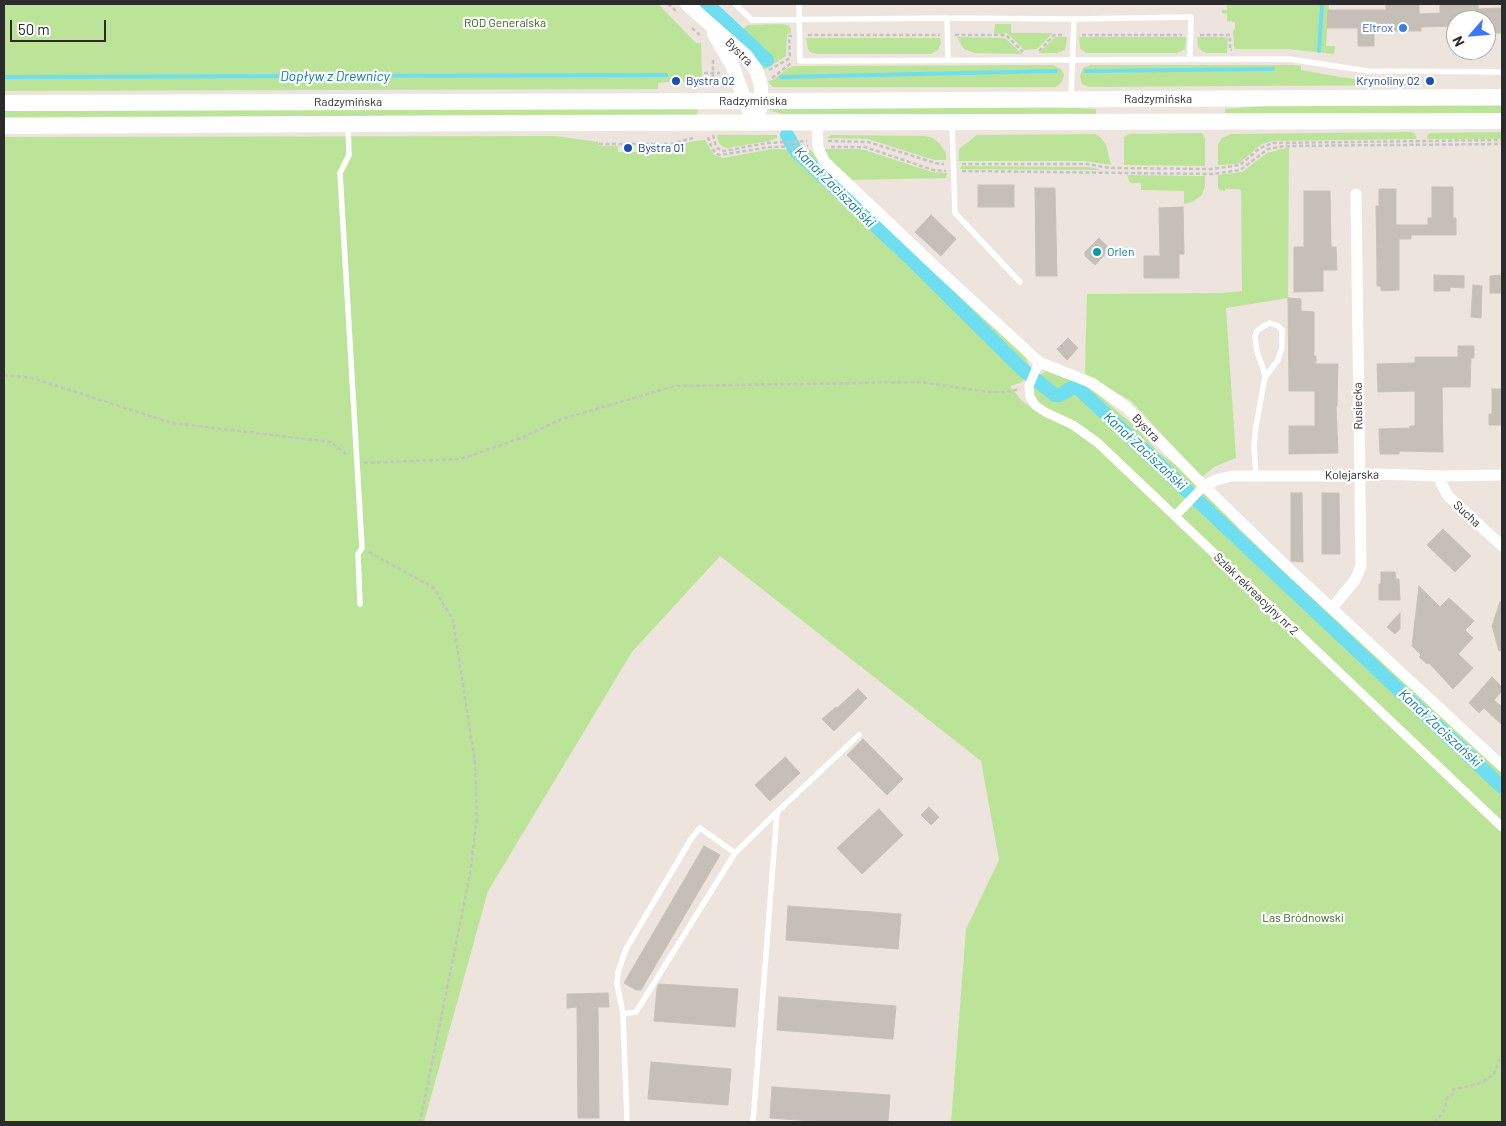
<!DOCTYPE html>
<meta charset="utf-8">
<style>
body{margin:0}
#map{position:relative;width:1506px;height:1126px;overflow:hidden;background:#ede4dd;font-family:Barlow,sans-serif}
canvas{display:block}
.frame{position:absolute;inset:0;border:5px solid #2b2b2b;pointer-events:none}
.north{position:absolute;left:1446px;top:10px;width:50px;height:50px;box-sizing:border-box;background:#fff;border:1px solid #aaa;border-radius:50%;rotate:243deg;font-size:14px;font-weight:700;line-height:20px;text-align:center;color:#2b2b2b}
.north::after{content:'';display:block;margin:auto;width:18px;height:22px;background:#3b77fc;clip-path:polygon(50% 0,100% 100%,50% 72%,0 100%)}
.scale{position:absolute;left:10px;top:20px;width:96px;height:22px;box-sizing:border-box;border:2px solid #2b2b2b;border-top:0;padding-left:6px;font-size:15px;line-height:18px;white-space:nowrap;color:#2b2b2b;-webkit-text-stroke:4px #fff;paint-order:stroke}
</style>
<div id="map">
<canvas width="1506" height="1126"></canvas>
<div class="frame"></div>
<div class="north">N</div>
<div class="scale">50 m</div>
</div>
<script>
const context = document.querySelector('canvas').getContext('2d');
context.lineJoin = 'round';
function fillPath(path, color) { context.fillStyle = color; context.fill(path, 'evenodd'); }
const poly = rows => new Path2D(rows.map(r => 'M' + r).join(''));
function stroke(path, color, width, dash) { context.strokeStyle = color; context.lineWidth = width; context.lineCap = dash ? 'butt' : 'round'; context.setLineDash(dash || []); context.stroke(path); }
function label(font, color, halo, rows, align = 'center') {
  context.font = font + ' Barlow,sans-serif'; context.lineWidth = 4.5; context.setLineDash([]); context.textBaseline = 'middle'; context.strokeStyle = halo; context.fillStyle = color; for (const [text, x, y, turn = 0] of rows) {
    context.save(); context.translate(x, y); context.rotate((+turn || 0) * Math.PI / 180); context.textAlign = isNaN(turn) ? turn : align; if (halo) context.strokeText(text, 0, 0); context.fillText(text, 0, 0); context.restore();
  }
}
fillPath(poly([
 [4,4,658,4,696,43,701,43,702,78,698,83,683,82,683,79,670,79,669,82,658,83,658,89,4,91],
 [698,4,711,4,740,31,748,25,783,24,789,26,791,29,791,33,787,34,786,56,766,69,761,69],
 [1227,4,1329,4,1326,46,1335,46,1334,53,1333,54,1289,49,1236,49,1234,47,1233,31,1235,29,1235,22,1227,21,1227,14,1222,13,1222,10,1227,10],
 [995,24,1011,24,1011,33,1053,33,1037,49,1024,50,1007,33,994,34],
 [957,37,1005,38,1022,54,975,53,964,49],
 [1055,37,1067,37,1065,50,1057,53,1039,53],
 [1079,37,1186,37,1185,49,1177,53,1086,53,1080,48],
 [1197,37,1226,37,1228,39,1227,53,1207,53,1202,51,1198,47],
 [806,38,940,38,941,43,938,50,931,54,816,54,810,52,808,49],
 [1053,65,1061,69,1064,75,1062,82,1056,87,773,87,767,81,773,80,788,68,794,66],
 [1090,65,1293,65,1301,66,1301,70,1340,77,1365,80,1408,81,1413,85,1089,87,1082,84,1080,76,1083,68],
 [1261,106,1502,106,1502,113,1225,113,1225,109],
 [1049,107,1096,109,1096,114,782,114,769,110,769,108],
 [698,108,697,115,4,117,4,111],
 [1411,132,1415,134,1417,139,1272,141,1262,144,1238,164,1218,165,1218,145,1222,138,1231,134],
 [1502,132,1502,139,1427,139,1428,134,1431,133],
 [1202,133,1205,138,1205,166,1124,165,1124,137,1129,134],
 [1095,134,1100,137,1106,144,1111,165,1084,161,959,161,959,149,977,135],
 [717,135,777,135,777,138,769,141,728,148,723,147,719,143],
 [831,135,925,136,933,138,940,144,946,153,946,160,934,160,868,139,827,138],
 [556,136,598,142,599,146,618,146,618,152,637,152,637,146,672,146,695,141,705,140,714,155,723,158,772,149,811,150,822,166,1024,354,1029,365,1029,371,1027,378,1020,383,1010,386,1022,401,1045,417,1043,407,1033,398,1033,384,1034,384,1036,382,1056,397,1061,397,1072,390,1077,390,1502,789,1502,1122,951,1122,966,929,999,860,981,761,720,556,632,652,488,891,424,1122,4,1122,4,137],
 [1289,147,1288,298,1226,308,1236,458,1214,467,1202,477,1131,401,1085,374,1087,294,1222,293,1242,291,1241,191,1239,189,1225,189,1225,191,1220,190,1218,188,1218,175,1242,172,1267,153],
 [823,149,858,149,865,150,932,172,947,173,946,178,849,180,829,158],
 [961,166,1088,167,1099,169,1099,170,960,169],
 [1127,175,1205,176,1205,186,1202,195,1198,198,1192,202,1184,204,1184,191,1141,190,1141,183,1130,183],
 [1046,371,1080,384,1096,393,1137,428,1158,452,1178,467,1198,486,1192,492,1078,386,1072,385,1059,393,1052,392,1036,377],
 [1204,492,1244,534,1502,773,1502,784,1198,498]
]), '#bce499');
stroke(poly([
 [1319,51,1322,4],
 [1086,71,1273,69],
 [4,77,666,75],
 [781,77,1056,71]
]), '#6fdef0', 4);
stroke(poly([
 [707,4,767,60],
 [787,135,796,151,912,260,1022,369,1055,395,1060,395,1073,387,1079,389,1502,787]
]), '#6fdef0', 14);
const building = poly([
 [1386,4,1419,4,1419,14,1440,13,1440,4,1478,4,1478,9,1502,8,1502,33,1486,33,1486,20,1456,20,1456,26,1421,27,1421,31,1374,31,1374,46,1358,46,1358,28,1327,28,1328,10,1386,10,1386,4],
 [978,185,1014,185,1014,207,978,207,978,185],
 [1432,187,1453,187,1453,218,1456,218,1456,235,1411,235,1411,239,1399,239,1399,290,1381,291,1381,286,1377,286,1377,269,1376,206,1379,206,1379,189,1396,189,1396,225,1428,225,1428,218,1432,218,1432,187],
 [1035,188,1055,188,1057,276,1036,276,1035,188],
 [1304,191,1330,191,1331,247,1336,247,1337,270,1323,270,1323,291,1294,292,1294,247,1304,247,1304,191],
 [1183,207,1184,254,1179,254,1179,278,1144,278,1144,256,1160,256,1159,208,1183,207],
 [931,215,956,239,941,256,915,232,931,215],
 [1099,238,1110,249,1095,265,1085,256,1085,252,1099,238],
 [1434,275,1464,276,1464,288,1450,287,1450,291,1434,291,1434,275],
 [1502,275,1502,293,1490,293,1490,276,1502,275],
 [1473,285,1482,286,1481,318,1471,317,1473,285],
 [1288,298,1301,299,1301,311,1314,312,1314,356,1316,356,1316,364,1338,364,1337,406,1336,406,1338,453,1289,454,1289,426,1315,426,1315,391,1289,391,1288,298],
 [1068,338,1078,348,1067,360,1057,349,1068,338],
 [1458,346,1474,346,1474,358,1471,358,1470,387,1442,387,1443,452,1399,451,1399,454,1380,454,1379,429,1410,428,1410,426,1415,426,1415,391,1378,392,1377,364,1415,363,1415,357,1458,357,1458,346],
 [1492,389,1502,389,1502,425,1489,425,1489,414,1492,414,1492,389],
 [1291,493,1302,493,1303,562,1291,561,1291,493],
 [1322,493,1339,493,1340,554,1322,554,1322,493],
 [1443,529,1471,556,1455,572,1427,545,1443,529],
 [1381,572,1395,572,1396,579,1399,579,1400,600,1379,600,1379,584,1381,584,1381,572],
 [1419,586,1440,607,1449,598,1474,621,1465,630,1473,638,1458,654,1473,668,1453,689,1429,663,1427,664,1419,657,1421,655,1412,646,1419,586],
 [1500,602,1502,602,1502,650,1499,651,1492,626,1500,602],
 [1400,613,1400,629,1395,634,1387,627,1400,613],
 [1492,677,1502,687,1502,691,1494,700,1502,707,1502,725,1484,708,1479,713,1469,703,1492,677],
 [858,689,867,698,834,731,822,719,836,707,837,708,858,689],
 [863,739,903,779,887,795,847,755,863,739],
 [785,757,800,773,770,801,755,785,785,757],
 [929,807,939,817,931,825,921,815,929,807],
 [879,809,903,835,862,874,837,848,879,809],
 [704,846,720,855,641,990,636,990,624,983,704,846],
 [788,906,901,914,898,949,786,940,788,906],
 [659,984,738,989,735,1027,654,1021,657,988,659,984],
 [608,993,609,1007,598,1007,599,1118,578,1118,577,1007,567,1008,567,994,608,993],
 [779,997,896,1006,893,1039,777,1030,779,997],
 [651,1062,731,1069,728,1105,648,1099,651,1062],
 [772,1087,890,1095,888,1122,828,1122,770,1118,772,1087]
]);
fillPath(building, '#c6bfb8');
stroke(building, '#c9c0b7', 1);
stroke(poly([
 [668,4,676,11],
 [692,28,701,36],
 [808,35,940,35],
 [955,35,1006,35,1023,52],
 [1082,35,1182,35],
 [1200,35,1230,35,1230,50,1232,50],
 [1039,51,1054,35,1064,35],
 [713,60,713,87],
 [769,70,790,58,789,36,792,36],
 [704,73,720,73],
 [772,78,791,63],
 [714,81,724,80],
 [697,85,703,85,703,87],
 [713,135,715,143,717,148,724,151,767,143,807,141],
 [708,137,712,149,717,154,720,155,770,147,808,146],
 [828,141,868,142,939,164,944,164],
 [599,144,670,144,693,138],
 [831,147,865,147,933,170,946,171],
 [962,164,1087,164,1110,168,1212,169,1240,165,1260,148,1273,143,1502,140],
 [962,171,1212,174,1240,170,1268,149,1285,146,1502,144],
 [4,375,32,378,172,423,331,442,347,455],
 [364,463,461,459,521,438,562,419,675,386,920,382,989,392,1007,392,1020,389],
 [369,552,434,588,453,620,475,763,477,817,470,874,420,1122],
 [1434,1122,1439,1118,1445,1108,1447,1098,1453,1094,1452,1091,1454,1089,1466,1087,1483,1082,1494,1074,1499,1060,1502,1058]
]), '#c4c4c4', 2.5, [4, 2.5]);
stroke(poly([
 [735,4,752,20,947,18,948,60],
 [799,4,800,61,1289,59,1367,71,1502,72],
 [947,18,1074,19],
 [1071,98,1074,19,1191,17,1190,59],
 [952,124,955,213,1020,282],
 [348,126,349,155,340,173,362,548,358,554,360,604],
 [1256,476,1254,446,1256,426,1265,377,1278,360,1282,347,1282,330,1278,326,1270,323,1264,326,1257,331,1255,336,1257,352,1263,368,1265,377],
 [623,1014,617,984,618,972,626,949,691,839,700,828,735,853],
 [627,1122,623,1014,636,1012,735,853,777,812],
 [753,1122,777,812,859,735]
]), '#fff', 5.5);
stroke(poly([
 [1039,362,1029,386,1030,397,1036,406,1047,413,1073,425,1098,443,1502,827],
 [1175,516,1204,486]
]), '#fff', 9);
stroke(poly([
 [817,122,818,147,824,161,941,272,1039,362,1092,383,1126,407,1204,486,1288,568,1502,766],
 [1441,476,1441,483,1448,496,1502,546],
 [1204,486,1216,480,1232,476,1350,476,1376,474,1441,476,1502,475],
 [1332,608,1355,580,1361,566,1356,194]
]), '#fff', 11);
stroke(poly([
 [687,4,746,56,756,70,761,85,761,100,760,109,753,123],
 [714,34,732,65,753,123]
]), '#fff', 14);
stroke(poly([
 [4,103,781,101,1502,97],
 [4,126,521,123,1502,121]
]), '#fff', 16);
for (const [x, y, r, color] of [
 [1403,28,5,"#3f7fe0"],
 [676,81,5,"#1a4fb4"],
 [1430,81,5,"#1a4fb4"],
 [628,148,5,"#1a4fb4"],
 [1097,252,5,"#0f9aa8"]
]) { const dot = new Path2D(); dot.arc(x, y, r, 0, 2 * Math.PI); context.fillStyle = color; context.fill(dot); stroke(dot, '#fff', 2); }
label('12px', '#346a19', '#fff', [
 ["ROD Generalska",505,23],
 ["Las Bródnowski",1303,918]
]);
label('12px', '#366cbe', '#fff', [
 ["Eltrox",1393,28]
], 'right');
label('12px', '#2b2b2b', '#fff', [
 ["Bystra",739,52,45],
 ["Radzymińska",1158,99],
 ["Radzymińska",753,101],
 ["Radzymińska",348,102],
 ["Rusiecka",1358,406,-91],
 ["Bystra",1146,428,46],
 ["Kolejarska",1352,475,-1],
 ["Sucha",1467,514,43],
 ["Szlak rekreacyjny nr 2",1256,594,44]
]);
label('12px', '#164399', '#fff', [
 ["Bystra 02",686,81],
 ["Krynoliny 02",1420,81,"right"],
 ["Bystra 01",638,148]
], 'left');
label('12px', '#0d838f', '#fff', [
 ["Orlen",1107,252]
], 'left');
label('italic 14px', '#0c7e9e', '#fff', [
 ["Dopływ z Drewnicy",335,76],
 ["Kanał Zaciszański",835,187,45],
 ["Kanał Zaciszański",1145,451,43],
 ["Kanał Zaciszański",1440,728,43]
]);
</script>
